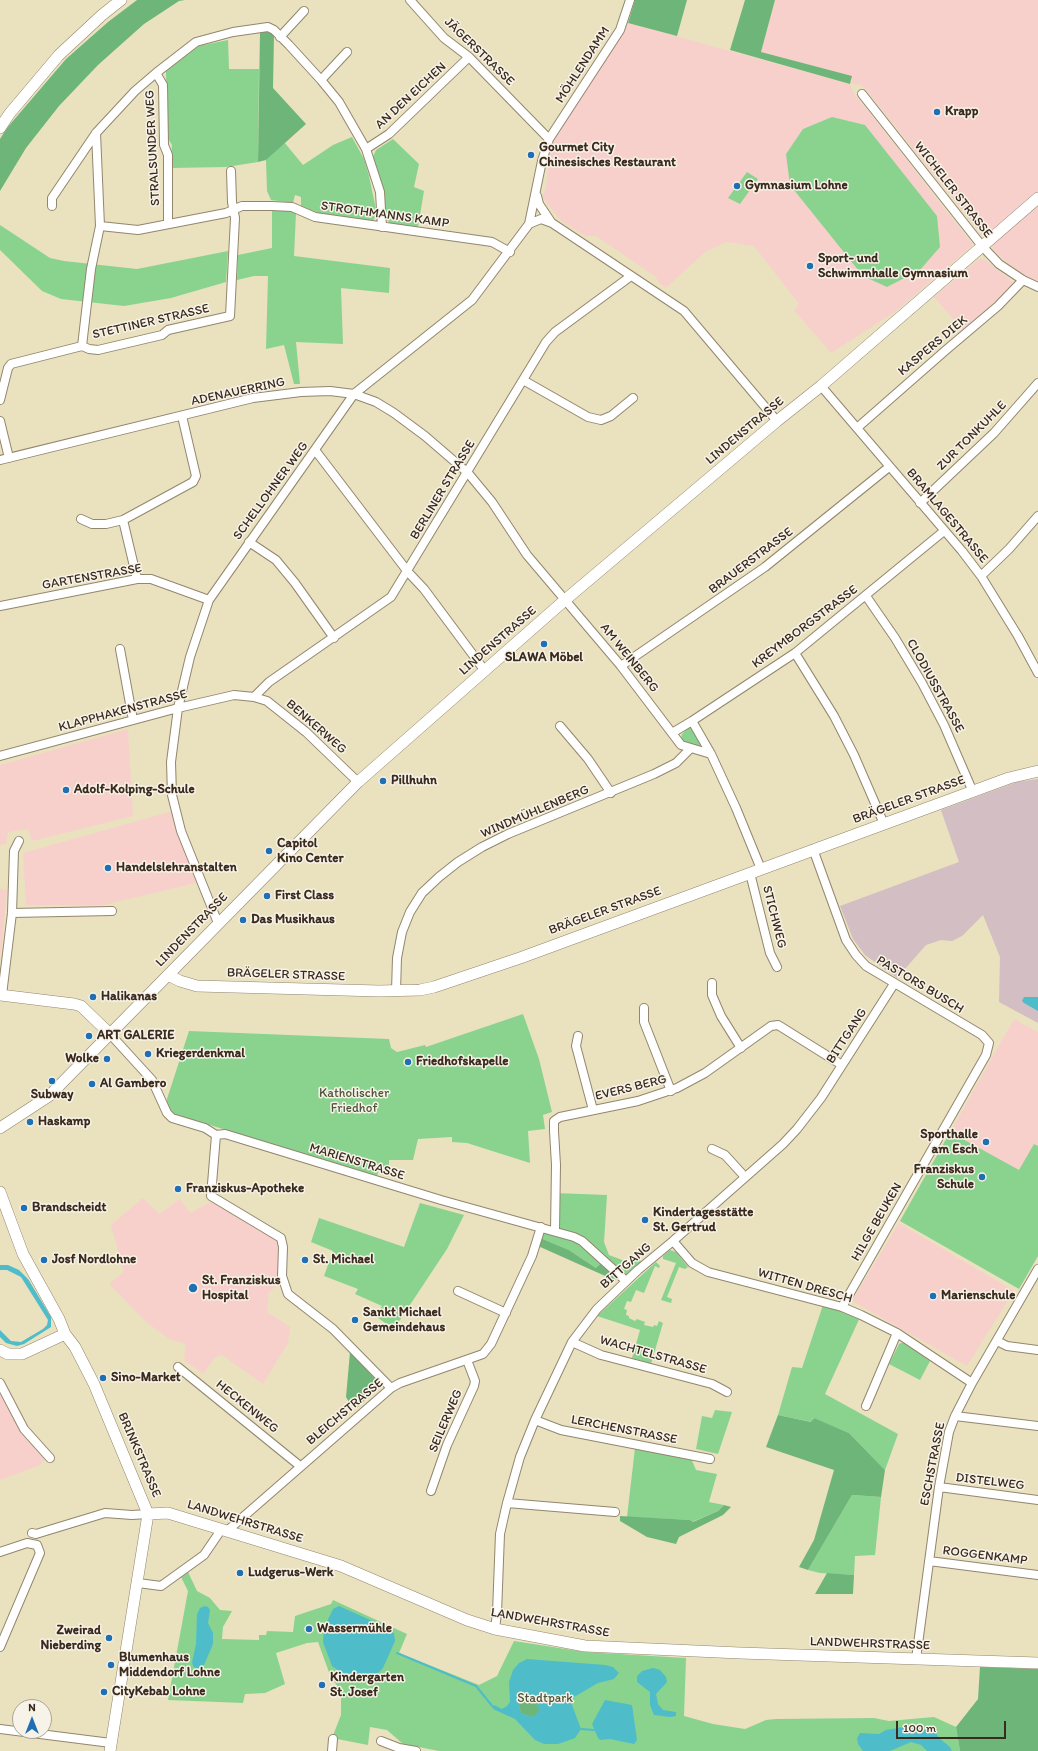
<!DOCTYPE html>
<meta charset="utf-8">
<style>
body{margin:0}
#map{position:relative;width:1038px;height:1751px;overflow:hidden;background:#eae1bf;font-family:Itim,sans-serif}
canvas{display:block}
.north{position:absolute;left:12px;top:1699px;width:40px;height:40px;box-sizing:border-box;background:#f7f3e8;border:1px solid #aca397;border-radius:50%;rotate:0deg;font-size:11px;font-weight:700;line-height:16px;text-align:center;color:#3b2a1e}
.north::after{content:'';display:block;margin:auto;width:14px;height:18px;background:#1f6fb2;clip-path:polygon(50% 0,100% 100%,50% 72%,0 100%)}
.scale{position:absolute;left:896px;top:1721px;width:110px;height:18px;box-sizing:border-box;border:2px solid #3b2a1e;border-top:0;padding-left:5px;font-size:12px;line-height:14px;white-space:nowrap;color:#3b2a1e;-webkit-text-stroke:3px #f7f3e8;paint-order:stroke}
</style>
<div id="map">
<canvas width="1038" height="1751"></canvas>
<div class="north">N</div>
<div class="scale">100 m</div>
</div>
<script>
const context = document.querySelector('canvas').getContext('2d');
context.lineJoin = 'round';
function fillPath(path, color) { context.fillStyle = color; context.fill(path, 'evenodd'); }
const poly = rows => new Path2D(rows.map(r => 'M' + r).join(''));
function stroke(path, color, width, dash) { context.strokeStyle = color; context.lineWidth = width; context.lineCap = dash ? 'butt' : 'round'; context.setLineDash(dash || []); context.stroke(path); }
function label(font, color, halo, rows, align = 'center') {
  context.font = font + ' Itim,sans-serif'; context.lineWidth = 3; context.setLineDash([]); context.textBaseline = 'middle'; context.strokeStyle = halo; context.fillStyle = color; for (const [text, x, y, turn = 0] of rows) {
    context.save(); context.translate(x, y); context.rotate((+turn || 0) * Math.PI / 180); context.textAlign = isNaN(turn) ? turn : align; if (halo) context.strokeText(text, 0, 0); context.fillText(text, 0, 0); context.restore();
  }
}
fillPath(poly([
 [775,0,1038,0,1038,281,1023,274,999,256,862,85,852,84,852,76,761,52],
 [628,23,850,84,854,94,869,112,973,245,895,312,831,353,794,310,799,304,754,246,726,242,705,252,666,288,659,283,656,277,596,236,585,236,561,221,542,197,546,188,551,144],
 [979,259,984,259,1014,283,996,302,963,330,934,297],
 [128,729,133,816,32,841,28,829,8,832,6,844,0,845,0,765],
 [173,811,196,883,103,905,26,905,23,853],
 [0,889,7,890,1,953,0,953],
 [1014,1019,1038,1032,1038,1256,1019,1289,900,1221],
 [143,1198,159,1214,180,1199,190,1213,211,1202,238,1214,278,1241,278,1285,269,1292,267,1312,290,1327,288,1343,263,1384,222,1355,215,1357,203,1374,184,1360,186,1344,171,1340,146,1322,110,1285,110,1283,124,1272,111,1225],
 [899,1223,1014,1291,967,1366,852,1301],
 [0,1391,25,1437,43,1454,45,1458,40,1465,0,1480]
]), '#f7d0cc');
fillPath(poly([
 [1038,779,1038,1023,999,1002,1000,957,983,915,962,936,952,941,941,940,926,945,897,978,865,955,853,939,840,906,959,862,941,810,1017,782]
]), '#d2bec3');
fillPath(poly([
 [228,40,229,69,259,69,258,162,226,167,170,168,172,145,167,137,166,71,199,46],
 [832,117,865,125,937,216,940,247,920,270,887,287,863,276,790,185,786,154,803,129],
 [352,137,364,159,369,176,377,214,373,221,318,213,301,206,301,197,295,195,293,203,271,200,267,191,266,160,284,142,303,165,333,145],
 [393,139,419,164,414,187,424,191,418,227,391,224,386,219,384,192,373,157,376,150],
 [747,172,758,179,740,204,728,198],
 [285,210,296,213,294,256,390,268,389,293,341,288,343,344,296,342,300,384,294,384,284,345,266,349,268,276,254,276,237,280,238,255,272,248,272,211],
 [0,225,50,258,64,261,137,269,228,251,226,282,171,298,124,306,61,299,42,291,0,250],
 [689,727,692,727,701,745,698,746,685,743,681,739,682,734],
 [523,1014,539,1059,552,1112,543,1115,545,1129,528,1131,530,1163,467,1143,452,1142,452,1137,418,1139,413,1160,389,1160,389,1167,380,1167,377,1176,174,1114,167,1105,167,1099,189,1031,389,1039,391,1048,397,1052,425,1045,426,1047],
 [950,1132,1019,1170,1034,1144,1038,1146,1038,1256,1019,1289,900,1221],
 [555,1193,607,1195,604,1242,609,1255,630,1263,638,1258,644,1265,626,1281,596,1268,569,1250,538,1237,541,1227,554,1231],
 [420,1203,464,1215,447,1249,394,1329,375,1316,382,1306,355,1294,358,1289,324,1276,333,1251,311,1242,319,1218,404,1247],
 [670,1250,676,1252,688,1267,685,1269,679,1267,667,1297,672,1299,671,1303,661,1300,676,1263,663,1259,663,1256],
 [656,1262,660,1266,659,1268,655,1266,644,1293,636,1290,631,1302,627,1301,624,1309,627,1310,626,1315,629,1316,629,1318,635,1321,637,1319,645,1322,644,1325,653,1327,654,1325,657,1326,659,1321,663,1323,651,1364,632,1358,640,1330,597,1316],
 [824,1302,861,1315,825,1394,898,1434,885,1470,849,1433,813,1418,812,1422,778,1415,792,1367,802,1368],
 [901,1343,904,1343,930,1361,920,1380,889,1364,899,1344],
 [715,1410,732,1412,718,1454,696,1449,702,1416,712,1418],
 [635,1448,691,1458,696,1470,717,1474,709,1502,724,1505,718,1511,692,1522,690,1520,627,1517],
 [852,1495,881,1497,875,1555,855,1556,854,1575,820,1573,808,1570],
 [188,1572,197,1591,210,1598,220,1610,232,1611,223,1627,222,1639,259,1640,259,1635,266,1635,267,1631,293,1632,295,1616,331,1604,333,1600,407,1634,399,1653,479,1685,497,1676,514,1641,585,1652,686,1658,684,1716,713,1724,745,1729,766,1720,776,1719,874,1718,889,1721,934,1717,956,1727,960,1751,439,1751,403,1744,387,1730,370,1727,368,1745,332,1738,341,1715,341,1692,330,1675,318,1642,307,1643,276,1653,285,1684,265,1693,245,1694,243,1703,168,1700,188,1591,181,1577]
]), '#89d38f');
fillPath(poly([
 [137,0,185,0,179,1,144,24,98,65,59,106,26,148,0,191,0,139,7,128,66,59,108,22],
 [635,0,687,0,677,36,628,23],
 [745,0,775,0,761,52,852,76,850,84,730,50],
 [265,31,274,34,273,88,306,124,266,160,258,162,260,32],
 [538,1237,569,1250,596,1268,604,1261,626,1281,612,1279,538,1246],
 [350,1352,378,1382,379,1385,357,1408,349,1402,346,1397],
 [778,1415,811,1422,814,1418,849,1433,885,1470,881,1497,852,1495,808,1570,799,1567,814,1540,834,1470,766,1447],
 [724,1505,731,1507,723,1515,679,1537,676,1544,647,1537,620,1521,620,1516,690,1520,693,1522,718,1511],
 [827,1573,854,1575,853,1594,815,1594],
 [980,1667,1038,1669,1038,1751,960,1751,956,1727,978,1699],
 [524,1699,537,1704,540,1710,538,1714,531,1717,521,1713,518,1701]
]), '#6eb57a');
fillPath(poly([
 [1024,997,1038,997,1038,1011,1024,1003,1022,1001],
 [0,1265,8,1265,19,1270,28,1279,51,1317,51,1327,24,1344,17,1346,6,1343,0,1337,0,1330,11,1341,21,1342,43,1329,47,1325,48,1320,21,1277,7,1270,0,1270],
 [205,1606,208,1607,210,1610,208,1623,213,1633,213,1644,204,1665,196,1669,193,1666,192,1662,196,1644,197,1614,200,1608],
 [339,1606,388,1628,394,1633,395,1641,383,1668,376,1675,342,1673,332,1666,323,1642,324,1628,333,1609],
 [527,1659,605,1665,613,1667,619,1673,614,1679,598,1683,574,1697,572,1705,581,1729,575,1738,558,1744,544,1744,535,1740,515,1719,493,1709,494,1705,502,1709,507,1706,510,1702,509,1682,513,1670,519,1663],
 [524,1700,537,1704,539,1710,537,1714,531,1717,521,1713,518,1701],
 [653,1668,660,1670,666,1677,667,1682,656,1694,658,1704,663,1710,676,1712,676,1716,670,1717,654,1715,650,1705,650,1692,637,1682,637,1676,642,1671],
 [605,1700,632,1705,637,1740,634,1744,610,1739,600,1740,598,1738,592,1724],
 [903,1727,931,1730,935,1728,938,1730,936,1733,939,1738,950,1747,952,1751,927,1751,921,1745,911,1742,890,1751,863,1751,858,1744,857,1738,860,1733,879,1734,886,1730]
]), '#4fbcca');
stroke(poly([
 [397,1653,476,1686,493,1707],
 [581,1729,594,1730]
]), '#4fbcca', 2);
const street = poly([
 [410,0,444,38,469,57,549,139],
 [280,37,304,11],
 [156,73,163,85,164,145,168,155,168,224],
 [321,80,347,52],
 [862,94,982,246,999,264,1023,280,1038,287],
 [366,149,389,134,469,57],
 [537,196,539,204,551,222],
 [52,206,52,198,96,133,135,91,156,73,196,42,233,32,268,27,274,30,289,45,321,80,339,102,366,149,380,192,382,227],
 [529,224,541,219,552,223,684,311,777,421],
 [100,226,138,230,226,213,242,206,272,206,292,207,315,217,492,242,510,252],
 [82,346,91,269,100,226,96,133],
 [523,380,588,417,601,420,611,416,633,398],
 [821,386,962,551,981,576,1018,636,1038,673],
 [0,400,8,368,11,364,82,346,89,349,98,350,162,335,168,330,230,316,235,218,232,202,231,171],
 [0,421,9,458],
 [857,428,946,350,998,306,1023,280],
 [315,450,408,572,424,589,485,671],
 [0,460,253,398,301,392,330,391,354,394,376,402,394,413,425,436,468,473,492,502,527,555,621,666,681,745,711,754],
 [920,503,994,433,1038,383],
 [81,519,92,524,106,524,123,520],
 [249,542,276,560,295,583,334,638],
 [981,576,1009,549,1038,516],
 [137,579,123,520,193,482,196,476,182,416],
 [866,596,895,638,922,683,944,725,973,792],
 [0,606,137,579,151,579,209,600],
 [120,649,133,720],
 [795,653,834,716,854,755,884,824],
 [621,666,765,567,889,467],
 [254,697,269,682,391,597,546,342,555,332,631,276],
 [692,721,711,754,736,808,761,869],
 [560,726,588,759,611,793],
 [672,733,692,721,795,653,944,531],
 [0,756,178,708,234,695,254,697,267,701,306,732,358,782],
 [813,849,846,940,856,955,866,966,982,1035,989,1043,986,1055,842,1307],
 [750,873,770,953,777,967],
 [12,913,112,911],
 [218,923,181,831,172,795,171,762,178,708,190,657,209,600,354,394,472,300,529,224,542,161,549,139,620,30,630,0],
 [712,983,712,995,721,1016,741,1048],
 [396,991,397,958,402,932,410,912,422,893,439,877,458,862,482,847,508,834,654,774,676,763,690,749],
 [2,995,12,913,14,851,19,841],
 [644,1008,644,1022,671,1091],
 [110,1034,152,1080,167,1113,172,1118,205,1128,216,1135,225,1134,441,1200,574,1237,582,1241,626,1281],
 [578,1036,576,1046,593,1110],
 [216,1135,211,1196,281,1238,283,1247,282,1276,288,1294,333,1329,391,1388],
 [712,1149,725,1155,745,1177],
 [555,1231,556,1165,554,1131,554,1121,560,1117,638,1101,677,1088,705,1073,771,1026,778,1025,842,1065],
 [673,1241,692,1263,708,1272,842,1307,861,1315,897,1333,972,1383],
 [458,1291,506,1313],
 [997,1341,1007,1346,1038,1350],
 [572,1342,601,1355,712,1384,727,1392],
 [178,1367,300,1466],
 [0,1383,24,1429,50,1458],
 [866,1406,897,1333],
 [955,1416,1038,1426],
 [535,1420,561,1430,710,1459],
 [939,1487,1038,1500],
 [431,1491,447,1445,474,1386,475,1381,467,1360],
 [507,1503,615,1512],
 [227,1531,391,1388,400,1383,483,1354,491,1344,532,1256,541,1227],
 [32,1533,36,1534,105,1513,132,1515,148,1514],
 [0,1552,27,1543,37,1545,40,1553,0,1647],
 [929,1561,1038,1575],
 [138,1583,161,1586,204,1555,221,1530],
 [495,1629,497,1613,500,1534,507,1503,520,1457,535,1420,572,1342,597,1309,638,1270,673,1241,783,1144,797,1129,821,1098,894,984],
 [916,1659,939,1487,949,1432,955,1416,972,1383,1038,1269],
 [0,1729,111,1743],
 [381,1741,399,1748,416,1751],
 [332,1751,333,1739]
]);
const secondary = poly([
 [0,128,10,113,59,55,102,15,121,0],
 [168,975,180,981,197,986,379,991,420,990,434,987,520,958,1009,778,1038,771],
 [0,995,74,1004,81,1006,110,1034],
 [0,1128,49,1096,358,782,565,600,777,421,821,386,1038,198],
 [0,1192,23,1254,59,1319,65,1334,75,1347,94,1384,148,1514,110,1751],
 [0,1350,8,1354,22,1354,65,1334],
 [148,1514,168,1513,341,1566,467,1620,495,1629,585,1646,740,1653,1038,1663]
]);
stroke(street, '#92866e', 10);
stroke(secondary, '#92866e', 12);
stroke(street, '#fff', 8);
stroke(secondary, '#fff', 11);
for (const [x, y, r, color] of [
 [937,112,4,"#1f6fb2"],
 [531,155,4,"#1f6fb2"],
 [737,186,4,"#1f6fb2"],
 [810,266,4,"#1f6fb2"],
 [544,644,4,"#1f6fb2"],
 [383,781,4,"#1f6fb2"],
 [66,790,4,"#1f6fb2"],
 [269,851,4,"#1f6fb2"],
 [108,868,4,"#1f6fb2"],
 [267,896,4,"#1f6fb2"],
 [243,920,4,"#1f6fb2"],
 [93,997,4,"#1f6fb2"],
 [89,1036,4,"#1f6fb2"],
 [148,1054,4,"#1f6fb2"],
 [107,1059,4,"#1f6fb2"],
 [408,1062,4,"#1f6fb2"],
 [52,1081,4,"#1f6fb2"],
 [92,1084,4,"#1f6fb2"],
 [30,1122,4,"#1f6fb2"],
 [986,1142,4,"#1f6fb2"],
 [982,1177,4,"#1f6fb2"],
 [178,1189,4,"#1f6fb2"],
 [24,1208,4,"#1f6fb2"],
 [645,1220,4,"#1f6fb2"],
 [44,1260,4,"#1f6fb2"],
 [305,1260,4,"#1f6fb2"],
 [193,1288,5,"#1f6fb2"],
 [933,1296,4,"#1f6fb2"],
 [355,1320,4,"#1f6fb2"],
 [103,1378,4,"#1f6fb2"],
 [240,1573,4,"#1f6fb2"],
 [309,1629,4,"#1f6fb2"],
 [109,1638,4,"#1f6fb2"],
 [111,1665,4,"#1f6fb2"],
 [322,1685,4,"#1f6fb2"],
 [104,1692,4,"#1f6fb2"]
]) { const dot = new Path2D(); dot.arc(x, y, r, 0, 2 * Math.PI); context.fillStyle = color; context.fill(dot); stroke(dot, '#f7f3e8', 1.5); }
label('13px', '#3b2a1e', '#f7f3e8', [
 ["JÄGERSTRASSE",479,52,44],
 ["MÖHLENDAMM",583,65,-57],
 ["AN DEN EICHEN",411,96,-43],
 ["STRALSUNDER WEG",153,148,-93],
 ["WICHELER STRASSE",953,190,52],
 ["STROTHMANNS KAMP",385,215,8],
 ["STETTINER STRASSE",151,322,-13],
 ["KASPERS DIEK",933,346,-40],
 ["ADENAUERRING",238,392,-12],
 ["LINDENSTRASSE",745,431,-40],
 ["ZUR TONKUHLE",972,436,-45],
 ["BERLINER STRASSE",443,490,-59],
 ["SCHELLOHNER WEG",271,491,-54],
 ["BRAMLAGESTRASSE",947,516,50],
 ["BRAUERSTRASSE",751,561,-37],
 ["GARTENSTRASSE",92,577,-10],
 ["KREYMBORGSTRASSE",805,627,-37],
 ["LINDENSTRASSE",498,641,-41],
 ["AM WEINBERG",629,658,51],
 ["CLODIUSSTRASSE",935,686,61],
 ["KLAPPHAKENSTRASSE",123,711,-15],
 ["BENKERWEG",316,727,41],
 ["BRÄGELER STRASSE",909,800,-20],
 ["WINDMÜHLENBERG",535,812,-23],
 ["BRÄGELER STRASSE",605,911,-20],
 ["STICHWEG",774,917,76],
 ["LINDENSTRASSE",192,930,-46],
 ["BRÄGELER STRASSE",286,975,2],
 ["PASTORS BUSCH",920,985,31],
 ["BITTGANG",847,1036,-57],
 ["EVERS BERG",631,1088,-14],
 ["MARIENSTRASSE",357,1162,17],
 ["HILGE BEUKEN",877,1222,-60],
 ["BITTGANG",626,1266,-41],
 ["WITTEN DRESCH",805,1286,16],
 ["WACHTELSTRASSE",653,1355,16],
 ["HECKENWEG",247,1407,39],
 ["BLEICHSTRASSE",345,1412,-40],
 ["SEILERWEG",446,1421,-67],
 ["LERCHENSTRASSE",624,1430,11],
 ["BRINKSTRASSE",139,1455,67],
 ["ESCHSTRASSE",933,1464,-79],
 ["DISTELWEG",990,1482,7],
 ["LANDWEHRSTRASSE",245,1522,17],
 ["ROGGENKAMP",985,1556,7],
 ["LANDWEHRSTRASSE",550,1623,10],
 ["LANDWEHRSTRASSE",870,1644,2]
]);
label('bold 13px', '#3b2a1e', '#f7f3e8', [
 ["Krapp",945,112],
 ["Gourmet City",539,148],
 ["Chinesisches Restaurant",539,163],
 ["Gymnasium Lohne",745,186],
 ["Sport- und",818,259],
 ["Schwimmhalle Gymnasium",818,274],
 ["SLAWA Möbel",544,658,"center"],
 ["Pillhuhn",391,781],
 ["Adolf-Kolping-Schule",74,790],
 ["Capitol",277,844],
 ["Kino Center",277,859],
 ["Handelslehranstalten",116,868],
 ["First Class",275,896],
 ["Das Musikhaus",251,920],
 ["Halikanas",101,997],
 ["ART GALERIE",97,1036],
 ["Kriegerdenkmal",156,1054],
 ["Wolke",99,1059,"right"],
 ["Friedhofskapelle",416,1062],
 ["Al Gambero",100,1084],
 ["Subway",52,1095,"center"],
 ["Haskamp",38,1122],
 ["Sporthalle",978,1135,"right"],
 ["am Esch",978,1150,"right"],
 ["Franziskus",974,1170,"right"],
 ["Schule",974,1185,"right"],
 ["Franziskus-Apotheke",186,1189],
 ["Brandscheidt",32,1208],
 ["Kindertagesstätte",653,1213],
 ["St. Gertrud",653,1228],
 ["Josf Nordlohne",52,1260],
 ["St. Michael",313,1260],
 ["St. Franziskus",202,1281],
 ["Hospital",202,1296],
 ["Marienschule",941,1296],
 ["Sankt Michael",363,1313],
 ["Gemeindehaus",363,1328],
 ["Sino-Market",111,1378],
 ["Ludgerus-Werk",248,1573],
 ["Wassermühle",317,1629],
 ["Zweirad",101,1631,"right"],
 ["Nieberding",101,1646,"right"],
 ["Blumenhaus",119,1658],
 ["Middendorf Lohne",119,1673],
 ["Kindergarten",330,1678],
 ["St. Josef",330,1693],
 ["CityKebab Lohne",112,1692]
], 'left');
label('13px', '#4e543a', '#f7f3e8', [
 ["Katholischer",354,1094],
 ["Friedhof",354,1109],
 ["Stadtpark",545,1699]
]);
</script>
